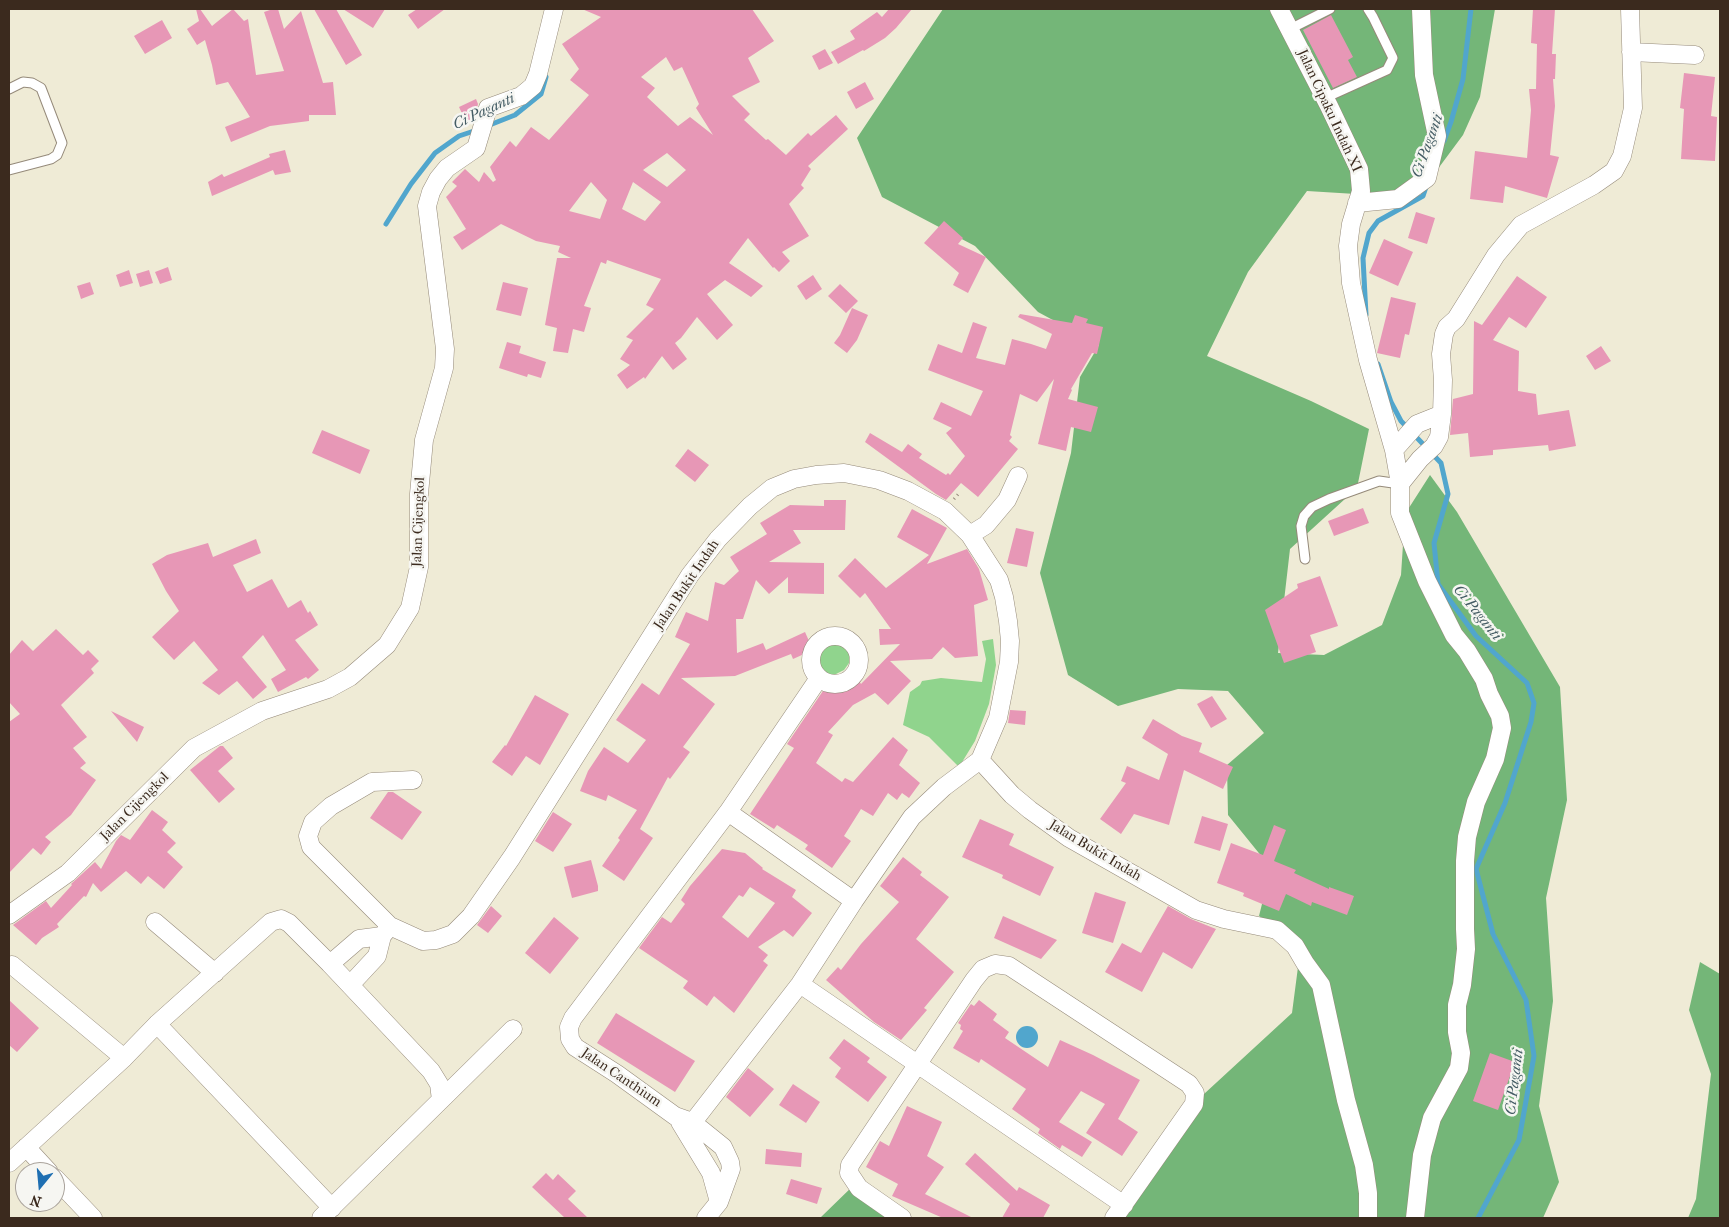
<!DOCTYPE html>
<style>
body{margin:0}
#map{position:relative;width:1729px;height:1227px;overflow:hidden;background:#efebd6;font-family:"IM FELL French Canon",serif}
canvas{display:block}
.frame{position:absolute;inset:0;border:10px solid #3b2a1e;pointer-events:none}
.north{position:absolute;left:15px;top:1162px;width:50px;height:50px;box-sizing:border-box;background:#f6f6f2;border:1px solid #aba49d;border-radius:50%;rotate:197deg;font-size:14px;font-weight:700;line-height:20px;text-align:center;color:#3b2a1e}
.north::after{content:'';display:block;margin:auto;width:18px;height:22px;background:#1f6fb2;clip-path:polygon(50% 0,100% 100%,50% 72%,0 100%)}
</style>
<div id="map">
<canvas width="1729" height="1227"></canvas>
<div class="frame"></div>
<div class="north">N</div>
</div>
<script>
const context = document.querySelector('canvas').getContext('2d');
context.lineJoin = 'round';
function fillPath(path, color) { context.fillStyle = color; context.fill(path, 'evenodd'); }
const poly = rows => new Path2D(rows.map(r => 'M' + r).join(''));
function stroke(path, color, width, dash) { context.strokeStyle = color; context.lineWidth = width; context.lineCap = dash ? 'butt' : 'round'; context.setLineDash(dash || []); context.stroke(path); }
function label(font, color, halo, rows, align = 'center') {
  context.font = font + ' "IM FELL French Canon",serif'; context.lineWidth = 5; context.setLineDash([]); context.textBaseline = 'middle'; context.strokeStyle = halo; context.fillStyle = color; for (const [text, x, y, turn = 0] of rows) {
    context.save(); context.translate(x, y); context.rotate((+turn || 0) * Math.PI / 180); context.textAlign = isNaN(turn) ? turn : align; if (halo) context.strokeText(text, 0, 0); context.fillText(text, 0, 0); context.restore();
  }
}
fillPath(poly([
 [993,639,996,665,989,704,975,741,959,767,929,737,903,725,910,692,920,685,922,681,941,678,982,682,986,659,982,641],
 [827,643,845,647,849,654,849,663,844,670,836,674,831,675,824,672,817,662,821,646]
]), '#90d48d');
fillPath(poly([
 [943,9,1495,9,1480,97,1463,135,1420,193,1372,195,1307,191,1248,272,1207,356,1311,401,1369,429,1357,488,1290,549,1278,653,1324,655,1382,625,1401,575,1405,514,1430,475,1457,512,1560,687,1567,800,1546,898,1553,1001,1539,1106,1559,1182,1543,1218,1111,1218,1204,1094,1292,1013,1301,944,1259,916,1271,868,1228,815,1227,765,1264,733,1228,691,1178,689,1118,706,1068,675,1040,573,1071,453,1080,377,1099,345,1038,312,975,246,882,197,857,138],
 [1700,962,1720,974,1720,1218,1688,1218,1696,1199,1711,1074,1689,1010],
 [857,1182,908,1218,820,1218]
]), '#74b678');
fillPath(poly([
 '1016 1037a11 11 0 1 1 22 0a11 11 0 1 1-22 0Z'
]), '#51a6cd');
stroke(poly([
 [487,126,515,115,541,94,546,77],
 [1444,141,1451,122,1463,79,1471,9],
 [386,224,411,184,435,153,459,136,477,130],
 [1366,315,1363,258,1369,233,1378,221,1423,196,1427,184],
 [1378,364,1391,402,1401,421,1441,463,1448,494,1434,543,1438,584,1476,636,1527,683,1534,703,1531,722,1505,803,1476,869,1493,934,1526,1000,1534,1056,1519,1140,1478,1218]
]), '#51a6cd', 5);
fillPath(poly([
 [196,9,200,9,212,26,233,9,244,21,248,19,256,75,284,71,264,12,273,9,278,9,284,29,301,11,323,83,333,82,336,115,309,115,309,121,270,126,231,142,225,127,250,117,228,82,216,85,212,65,205,40,197,45,187,29,199,21],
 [314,9,336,9,362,55,346,65],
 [343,9,385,9,373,28],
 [417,9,445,9,418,29,408,15],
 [582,9,752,9,774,41,748,58,760,82,732,96,750,114,744,120,766,140,768,139,786,155,808,133,811,136,836,115,848,129,808,166,811,169,801,185,804,188,789,204,809,236,782,252,790,261,779,272,774,267,773,268,748,238,729,263,763,286,751,297,725,280,707,294,733,325,717,340,697,317,681,338,675,343,687,359,673,370,662,356,645,379,644,377,627,389,617,375,630,365,620,359,633,340,626,337,654,309,646,305,661,279,607,260,606,264,601,262,584,306,591,308,584,332,573,329,568,353,553,351,557,328,545,325,557,258,571,258,558,252,560,246,536,241,501,224,462,250,453,237,466,229,446,197,457,186,452,182,465,169,479,182,484,172,493,182,496,180,490,167,510,141,516,147,531,127,549,140,589,95,570,80,579,69,562,44,601,17],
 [666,57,674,71,682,67,699,104,696,108,713,135,690,117,678,126,647,97,655,88,641,77],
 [667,153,686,170,667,187,643,170],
 [591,182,607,200,600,219,569,211],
 [633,182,661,202,645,221,622,209],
 [889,9,912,9,896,28,885,38,864,51,863,50,838,64,831,52,855,39,850,31,877,12,882,17],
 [1533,9,1555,9,1552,54,1556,54,1555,79,1553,79,1555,106,1550,155,1559,157,1547,198,1505,186,1503,203,1470,199,1475,151,1527,158,1531,110,1529,89,1536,89,1537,44,1531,43],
 [1331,15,1353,57,1348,60,1357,77,1333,88,1303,30],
 [162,20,172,38,145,54,134,36],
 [825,49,833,63,819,70,812,56],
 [1684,73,1715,77,1711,116,1717,117,1715,161,1681,159,1684,109,1680,108],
 [865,82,874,99,856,109,847,92],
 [476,99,478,104,474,119,466,122,459,107],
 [285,150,291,172,275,175,273,170,212,196,208,182,222,174,224,177,270,157,269,154],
 [1416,212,1435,218,1427,244,1408,238],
 [944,221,963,238,958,244,986,257,968,293,953,285,959,273,924,243],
 [1384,239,1413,252,1398,286,1369,273],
 [168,267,172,280,160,284,155,272],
 [129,270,133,283,120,287,116,275],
 [149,270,153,283,140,287,136,274],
 [813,275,822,289,806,300,797,286],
 [1517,276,1547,297,1526,328,1509,317,1493,340,1519,351,1518,391,1536,394,1538,415,1569,410,1576,446,1549,451,1548,445,1493,450,1493,455,1470,457,1468,433,1450,435,1453,399,1473,394,1474,321,1482,325],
 [90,282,94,294,81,299,77,286],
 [503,282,528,288,521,316,496,310],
 [840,284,858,301,846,313,828,296],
 [1391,297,1416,303,1409,335,1405,334,1400,358,1377,353],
 [852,308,868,315,857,340,847,353,834,343,840,335],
 [1020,314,1072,323,1075,315,1088,319,1086,323,1103,327,1097,354,1092,353,1071,389,1072,390,1068,399,1098,407,1091,432,1071,427,1066,451,1038,444,1054,379,1037,402,1020,394,1010,435,1012,437,1009,441,1018,449,978,497,961,483,946,500,936,494,865,442,870,433,902,452,908,444,922,454,919,458,946,475,948,473,950,475,965,456,946,433,952,428,933,419,941,402,971,416,983,391,928,370,938,344,962,353,973,322,987,327,976,358,1005,365,1012,339,1031,344,1046,349,1052,334,1018,317],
 [507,342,521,346,519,353,546,362,541,378,528,374,527,377,499,368],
 [1601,346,1611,361,1595,370,1586,356],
 [322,430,370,450,360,474,312,453],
 [688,449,709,465,695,482,675,466],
 [824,500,846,500,845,530,793,530,801,543,769,562,824,563,824,594,788,593,788,577,769,594,756,580,743,619,736,619,737,653,763,643,766,650,805,632,813,650,793,659,791,654,735,676,681,678,715,704,683,747,690,752,670,779,668,777,640,829,653,838,624,881,602,866,620,840,618,838,637,810,608,795,606,801,580,791,588,771,604,747,628,763,646,740,616,720,642,683,659,695,690,644,675,637,686,612,708,621,715,582,724,585,739,571,730,557,767,534,760,523,790,505,824,506],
 [1363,508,1369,523,1334,536,1328,521],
 [912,509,947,528,927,564,967,549,979,569,988,600,974,605,978,656,955,658,943,647,932,659,890,661,911,681,888,705,875,693,853,705,828,732,833,735,816,763,842,782,845,778,853,782,893,737,908,750,899,765,920,783,909,798,902,793,897,800,888,793,873,816,861,809,844,836,851,841,832,868,805,849,808,845,777,825,774,829,750,814,794,748,787,744,827,685,835,689,857,677,861,684,900,644,880,645,879,629,891,629,865,593,860,598,838,576,855,558,886,588,929,555,897,537],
 [1016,528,1034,532,1027,567,1007,563],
 [256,539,261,553,233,565,247,592,272,579,288,608,301,600,308,613,310,611,318,625,295,640,319,670,308,679,306,677,278,692,271,679,286,670,263,635,242,657,267,687,253,699,237,681,219,695,202,683,218,670,194,641,174,660,152,637,179,611,166,591,152,564,167,555,208,543,213,557],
 [1320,576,1338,626,1310,635,1316,652,1284,663,1265,610,1298,588,1297,584],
 [56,629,83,655,88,650,99,661,91,669,94,673,61,705,87,737,73,748,86,763,80,768,96,780,71,815,45,837,51,842,41,855,33,848,9,873,9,722,20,714,9,702,9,655,22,640,33,651],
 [535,695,569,714,540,765,526,756,512,776,492,762,505,745,506,746],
 [1212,696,1227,719,1211,728,1197,704],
 [1010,710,1026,711,1025,725,1008,723],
 [111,711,144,727,137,742],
 [1153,719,1182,736,1202,743,1199,752,1233,767,1223,789,1184,770,1169,825,1134,814,1121,834,1100,819,1126,783,1121,781,1127,766,1159,780,1168,754,1142,738],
 [220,746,223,746,233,758,218,771,235,789,219,803,190,770],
 [388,792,393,792,422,812,402,840,370,818],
 [152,810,168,822,162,830,176,843,167,852,183,867,164,889,148,876,141,884,126,871,101,892,93,883,86,897,84,896,57,924,59,927,42,938,36,945,13,925,46,901,51,908,72,885,71,884,95,862,101,869,116,841,121,835,130,840],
 [553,812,572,824,553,852,535,841],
 [1202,816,1228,824,1220,851,1194,843],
 [980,819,1014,834,1009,845,1054,867,1040,896,1002,878,1003,875,962,857],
 [1274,825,1286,830,1274,861,1296,870,1294,873,1329,889,1329,887,1354,896,1347,915,1312,902,1311,906,1286,894,1279,911,1243,896,1244,893,1217,883,1231,843,1263,855],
 [722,849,745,853,763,868,762,869,796,890,792,897,812,913,793,937,784,930,758,947,768,955,763,961,768,965,734,1013,714,996,707,1006,683,988,688,981,639,948,662,917,671,923,685,904,681,900,690,886],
 [750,887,775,903,748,938,722,917,739,895,743,897],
 [903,857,922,872,920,875,949,897,916,939,954,972,924,1008,927,1010,901,1040,874,1022,826,980,838,967,841,970,861,944,899,902,880,886],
 [591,860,598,886,598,891,572,898,564,867],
 [1095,892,1126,902,1113,943,1082,933],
 [491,906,502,916,488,933,477,925],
 [1168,906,1191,919,1216,929,1192,969,1163,952,1142,992,1105,972,1122,943,1141,953],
 [1003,916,1057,940,1041,959,994,938],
 [554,917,579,938,550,974,525,953],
 [9,1000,39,1028,17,1052,9,1045],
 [979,1000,997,1014,993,1020,1009,1032,1005,1038,1048,1067,1060,1040,1093,1055,1140,1080,1118,1119,1138,1132,1122,1156,1086,1133,1105,1104,1081,1091,1059,1122,1092,1142,1082,1157,1062,1145,1060,1149,1038,1133,1040,1129,1012,1109,1026,1089,981,1059,979,1063,953,1048,963,1031,960,1029,961,1025,958,1023,971,1004,974,1006],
 [616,1013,695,1061,675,1092,597,1043],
 [844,1039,870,1058,867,1062,887,1077,868,1102,835,1077,841,1068,829,1058],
 [1490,1053,1515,1062,1498,1110,1473,1101],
 [748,1068,774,1089,750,1117,726,1097],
 [793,1084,820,1102,806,1123,779,1105],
 [907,1106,942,1122,927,1156,944,1167,925,1194,973,1218,943,1218,892,1196,898,1184,866,1167,880,1141,889,1146],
 [766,1149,802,1153,801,1167,765,1164],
 [975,1153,1017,1191,1019,1187,1050,1205,1043,1218,1002,1218,1010,1204,965,1164],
 [546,1173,553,1180,558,1174,576,1191,568,1199,588,1218,565,1218,532,1187],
 [791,1179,822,1188,817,1204,786,1194]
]), '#e797b6');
const service = poly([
 [1290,29,1330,9],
 [9,89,23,82,32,83,41,88,62,143,57,155,51,159,9,170],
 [1325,98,1387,70,1393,58,1373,17,1368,9],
 [1305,559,1301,526,1304,516,1312,507,1329,499,1379,481,1400,484]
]);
const minor = poly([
 [1279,9,1329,106,1359,169,1361,191,1351,224,1348,246,1351,283,1368,360,1394,450],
 [1631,52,1695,55],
 [1357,203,1398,199,1427,178,1437,136,1424,75,1421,9],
 [1400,484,1420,459,1434,446,1439,437,1442,414,1443,380,1441,354,1444,334,1447,327,1456,319,1496,255,1521,225,1594,185,1614,171,1622,156,1633,108,1630,9],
 [970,535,986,525,1007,500,1018,476],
 '811 660a24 24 0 1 1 48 0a24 24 0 1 1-48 0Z',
 [980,760,1012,795,1030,810,1069,838,1196,910,1224,919,1277,930,1295,946,1305,963,1321,985,1346,1100,1364,1165,1368,1193,1368,1218],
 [413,780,372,782,331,806,313,822,308,836,311,847,390,926,423,941,436,940,453,934,471,916,512,857,690,575,718,539,750,506,772,488,794,479,816,475,844,473,879,480,908,491,945,511,970,535,999,580,1004,597,1008,621,1010,641,1009,662,998,718,980,760],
 [728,812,854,901],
 [9,915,68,873,194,748,262,711,328,689,350,677,387,645,410,608,419,567,419,494,424,440,444,368,445,349,427,206,431,192,438,179,447,168,476,148,488,108,521,96,533,86,538,74,554,9],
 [155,922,215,973],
 [330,964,359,939,382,936],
 [12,965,124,1058],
 [800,984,1124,1205],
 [350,985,377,956,382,936,390,926],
 [157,1024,332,1208],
 [680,1122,711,1173,719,1202],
 [686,1131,800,984,854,901,912,817,944,787,980,760],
 [26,1147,49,1172],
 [9,1163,124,1058,157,1024,271,922,281,919,289,923,330,964,431,1071,439,1084,441,1100],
 [55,1178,93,1218],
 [321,1218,513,1029],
 [706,1218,719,1202,731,1169,730,1162,723,1147,692,1122,675,1116,617,1074,575,1047,570,1039,569,1027,573,1018,728,812,819,678],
 [902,1218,859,1188,849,1173,850,1165,974,980,983,969,995,964,1009,966,1189,1084,1195,1093,1194,1104,1114,1218],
 [1415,1218,1422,1155,1432,1118,1459,1068,1461,1053,1457,1032,1457,1005,1462,985,1466,949,1465,929,1465,861,1467,837,1476,802,1495,759,1502,728,1500,716,1489,694,1484,679,1467,651,1454,635,1427,581,1400,513,1400,484,1394,450,1417,424,1442,414]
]);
stroke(service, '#958a7a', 11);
stroke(minor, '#958a7a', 19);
stroke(poly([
 [954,499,960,492]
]), '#958a7a', 3, [1, 4]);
stroke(service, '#fff', 9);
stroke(minor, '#fff', 18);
label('14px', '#3b2a1e', '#f6f6f2', [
 ["Jalan Cipaku Indah XI",1329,111,65],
 ["Jalan Cijengkol",419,522,-88],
 ["Jalan Bukit Indah",687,585,-56],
 ["Jalan Cijengkol",135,807,-45],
 ["Jalan Bukit Indah",1095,851,31],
 ["Jalan Canthium",621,1078,34]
]);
label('italic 15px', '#445c64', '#f6f6f2', [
 ["Ci Paganti",484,112,-25],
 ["Ci Paganti",1428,146,-70],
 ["Ci Paganti",1477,613,51],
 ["Ci Paganti",1515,1082,-83]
]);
</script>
